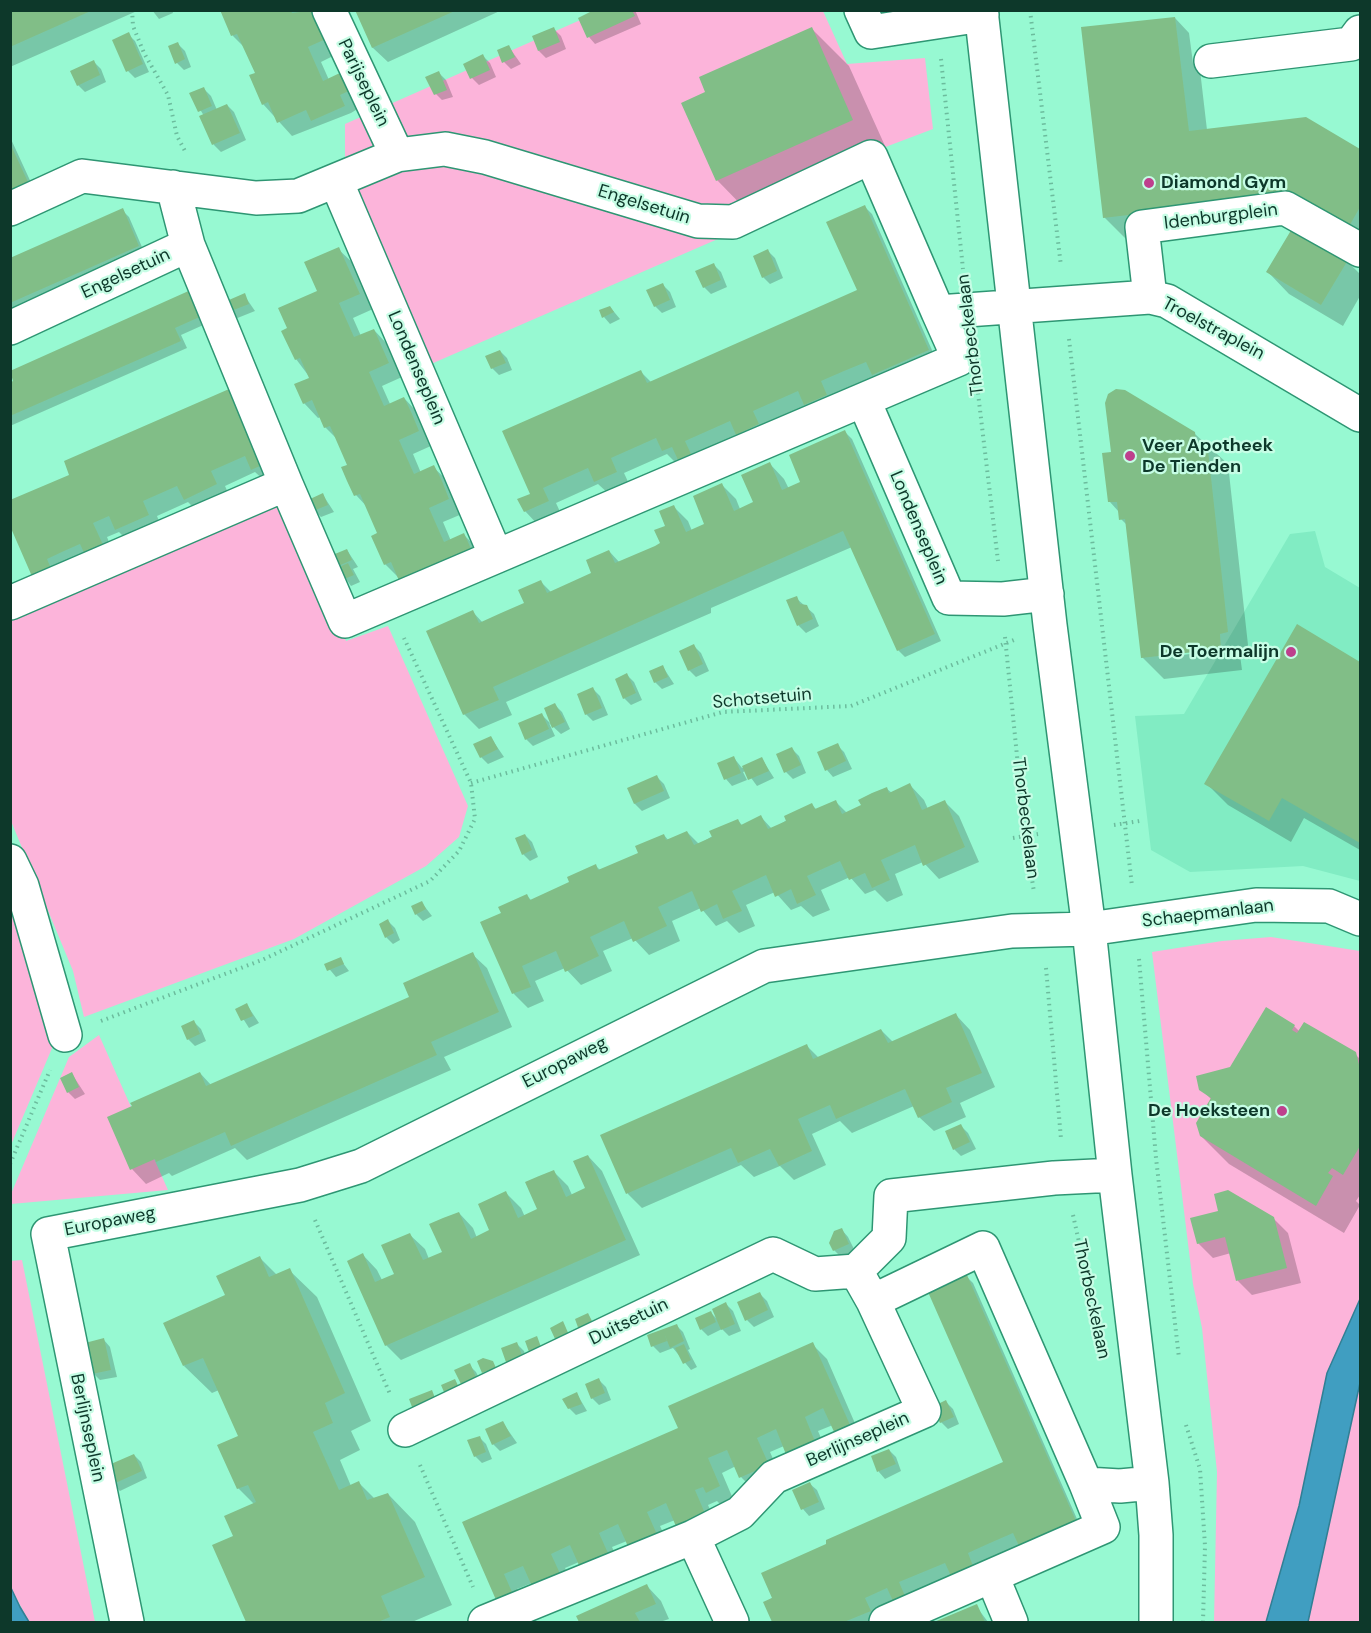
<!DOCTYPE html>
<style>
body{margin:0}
#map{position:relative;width:1371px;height:1633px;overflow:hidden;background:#97f9d2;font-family:"DM Sans",sans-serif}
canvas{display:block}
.frame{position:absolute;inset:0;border:12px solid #0d382a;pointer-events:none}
</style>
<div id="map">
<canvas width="1371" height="1633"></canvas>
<div class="frame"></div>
</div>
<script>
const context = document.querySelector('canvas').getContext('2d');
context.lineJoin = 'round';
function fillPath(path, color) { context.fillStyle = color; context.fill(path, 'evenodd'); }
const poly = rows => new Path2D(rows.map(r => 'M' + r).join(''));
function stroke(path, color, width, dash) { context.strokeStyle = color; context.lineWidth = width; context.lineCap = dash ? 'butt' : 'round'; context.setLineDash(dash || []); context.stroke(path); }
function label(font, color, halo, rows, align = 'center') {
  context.font = font + ' "DM Sans",sans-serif'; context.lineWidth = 4.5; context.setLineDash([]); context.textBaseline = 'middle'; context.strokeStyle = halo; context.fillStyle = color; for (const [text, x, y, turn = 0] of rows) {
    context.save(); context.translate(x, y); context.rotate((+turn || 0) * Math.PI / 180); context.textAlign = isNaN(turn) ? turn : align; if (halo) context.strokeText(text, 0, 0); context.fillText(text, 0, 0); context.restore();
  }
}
fillPath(poly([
 [1315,531,1325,567,1360,588,1360,881,1303,866,1190,872,1151,850,1135,716,1184,714,1290,534]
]), '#81ecc3');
fillPath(poly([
 [603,10,823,11,847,64,925,58,933,129,859,157,867,174,431,364,345,160,345,124],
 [280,494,346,641,388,626,468,806,459,837,426,866,294,939,84,1017,73,971,11,821,10,616],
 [10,874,61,1027,11,1145,10,1145],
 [1271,937,1360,951,1360,1299,1327,1373,1299,1506,1266,1622,1214,1622,1217,1472,1202,1328,1193,1284,1152,952,1222,941],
 [99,1035,168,1190,11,1204,11,1194,69,1057],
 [22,1260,95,1622,29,1622,11,1588,10,1261],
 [1360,1383,1360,1622,1308,1622]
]), '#fcb4da');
const water = poly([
 [1360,1299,1360,1383,1308,1622,1266,1622,1299,1506,1327,1373,1360,1299],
 [11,1588,20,1607,29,1622,11,1622,11,1588]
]);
fillPath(water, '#409ec1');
stroke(water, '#317f94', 1.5);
fillPath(poly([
 [10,10,137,10,137,11,10,67],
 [152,10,172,10,173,13,159,19],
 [222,10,317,10,341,52,321,62,329,80,342,74,364,105,351,113,292,136,263,104,257,73,245,48,233,36],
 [357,10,502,10,388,62,373,48],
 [608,10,635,10,641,24,595,44,589,37],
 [1175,18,1189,33,1193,63,1200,70,1207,130,1306,119,1360,151,1360,245,1312,217,1126,239,1104,217],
 [554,29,561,36,566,49,546,58,539,51,534,37],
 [812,29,849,66,890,157,754,218,717,180,707,93],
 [128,34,135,41,149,72,135,78,128,71],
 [178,44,185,51,191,67,184,70,177,63],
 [509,47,521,64,511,69,504,62],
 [483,56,490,63,496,77,479,85,472,78],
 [94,62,101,69,106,82,85,92,78,85],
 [439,73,446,80,453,97,442,100,435,93],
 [204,89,211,96,217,110,227,105,234,112,246,140,221,152,214,145,201,117,204,116,191,94],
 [10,137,34,189,10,200],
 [865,207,872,214,935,357,678,465,667,454,624,473,630,486,610,495,598,484,556,503,562,516,539,526,525,511,532,495,640,371,651,382,858,291],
 [122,210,129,217,145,254,10,313,10,259],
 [338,249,353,263,373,309,353,318,361,336,374,330,388,345,402,377,382,386,390,404,404,398,418,413,433,445,413,454,421,473,433,467,448,481,462,514,443,522,451,541,464,535,478,549,400,579,385,564,379,534,368,508,356,495,349,465,338,440,325,427,321,417,318,418,304,403,311,379,296,359,289,329,319,291],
 [768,251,775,258,783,278,770,284,763,277],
 [1347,261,1360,274,1360,296,1343,326,1289,294,1268,272],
 [714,265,721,272,727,287,711,294,704,287],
 [663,285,670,292,676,307,662,313,655,306],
 [193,291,210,322,181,335,187,348,10,426,10,384],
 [244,295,255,311,235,319,228,312],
 [610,307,620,319,610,324,604,317],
 [500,351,507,358,512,370,499,375,492,368],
 [250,402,267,483,255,472,225,486,231,499,199,513,188,502,157,516,162,529,131,544,119,532,107,537,118,564,66,587,10,522],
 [845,432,852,439,941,641,905,657,898,650,852,547,711,608,711,613,506,702,512,715,479,729,464,714,472,611,483,623,526,604,541,582,551,592,593,574,609,551,620,563,662,544,674,507,688,521,692,531,706,525,722,485,736,499,740,509,754,503,770,464,784,479,789,489,802,483],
 [1195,434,1228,464,1249,654,1240,655,1242,670,1164,679,1142,657,1128,526,1121,519,1119,512,1110,502],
 [1229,646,1229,649,1159,658,1159,654],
 [323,495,334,512,321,517,314,510],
 [347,550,358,567,353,569,360,582,351,586,337,566],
 [796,598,814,614,819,626,806,633,799,626,788,601],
 [1297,627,1360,663,1360,850,1304,818,1291,842,1228,805,1206,783],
 [694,646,701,653,709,671,696,677,689,670],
 [663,667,674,684,662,689,655,682],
 [627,675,634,682,642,700,631,705,624,698],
 [593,689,600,696,608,715,593,721,586,714],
 [555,705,562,712,570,729,561,734,549,723,555,736,533,746,526,739,542,715,553,726],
 [491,738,504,757,488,764,481,757],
 [837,745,844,752,852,769,833,777,827,770],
 [792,749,799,756,806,773,793,779,786,772],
 [734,758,742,768,762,759,774,778,757,786,746,771,743,772,747,780,732,786,726,779],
 [657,777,664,784,670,798,642,811,635,804,629,789],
 [910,785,924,800,928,809,944,801,959,816,979,862,939,879,923,862,895,874,903,895,887,902,875,890,865,894,850,877,821,890,830,910,813,917,801,906,791,910,775,892,746,905,755,926,739,933,727,921,716,926,701,908,672,921,680,941,649,955,633,938,603,951,612,971,581,985,565,968,535,981,544,1001,528,1008,514,994,482,923,503,913,527,896,532,901,571,883,596,866,601,871,639,854,664,835,669,841,687,832,699,844,738,821,743,826,761,817,772,829,812,805,817,810,836,802,847,813,863,806,887,789,892,793],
 [525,835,532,842,538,857,530,861,523,854],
 [422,903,432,916,423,921,416,914],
 [388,921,395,928,400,940,393,944,386,937],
 [472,954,487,968,512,1027,444,1057,451,1070,247,1160,235,1148,172,1176,169,1173,146,1184,132,1169,200,1073,211,1085,411,998],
 [340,959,349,971,336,977,326,965],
 [247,1005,259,1023,249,1028,237,1009],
 [956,1015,970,1030,995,1087,960,1103,966,1117,934,1131,919,1117,914,1106,852,1133,840,1121,812,1134,826,1165,794,1180,780,1166,754,1177,741,1165,642,1208,628,1194,602,1135,807,1046,819,1058,881,1030,893,1042],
 [194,1022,201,1029,206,1041,195,1046,188,1039,183,1027],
 [1294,1026,1300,1032,1355,1054,1360,1059,1360,1195,1356,1201,1360,1205,1344,1233,1229,1164,1201,1136,1212,1100,1201,1089],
 [72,1074,85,1094,75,1099,68,1092],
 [961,1126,968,1133,976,1149,961,1156,954,1149],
 [588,1156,602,1171,640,1255,401,1360,386,1345,349,1261,363,1255,377,1270,382,1280,396,1275,410,1235,425,1249,429,1259,444,1252,459,1213,473,1228,477,1238,491,1231,506,1193,521,1208,525,1217,539,1210,553,1171,568,1186,572,1195,587,1189],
 [1273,1218,1288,1233,1301,1283,1252,1295,1238,1281,1231,1253,1213,1258,1198,1243],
 [842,1230,848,1237,855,1251,841,1257,834,1250],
 [260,1258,277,1275,289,1270,317,1297,371,1421,351,1431,360,1450,340,1460,351,1486,359,1483,375,1499,388,1494,415,1522,452,1605,412,1622,248,1622,214,1546,235,1537,254,1504,238,1488,240,1437,219,1390,212,1393,184,1366,227,1296],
 [966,1276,973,1283,1081,1528,883,1622,774,1622,765,1602,1005,1463],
 [760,1294,767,1301,774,1317,754,1327,747,1320],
 [726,1304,733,1311,741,1331,729,1336,722,1329,708,1336,701,1329,710,1312,718,1320],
 [676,1325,683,1332,690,1349,688,1350,697,1367,691,1370,673,1348,660,1353,653,1346,649,1336],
 [104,1340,110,1347,117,1377,100,1380,93,1373],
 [517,1344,524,1351,529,1365,516,1371],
 [812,1344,827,1359,864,1444,833,1425,818,1431,830,1459,784,1446,770,1452,782,1479,755,1491,741,1477,736,1466,722,1473,734,1501,722,1506,717,1501,708,1505,720,1533,675,1520,660,1526,673,1554,627,1541,612,1547,625,1574,579,1562,565,1568,577,1595,532,1583,517,1589,530,1616,515,1622,464,1523,680,1428],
 [469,1365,476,1372,482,1384,469,1390,462,1383],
 [599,1380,606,1387,611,1400,599,1405,592,1398],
 [577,1394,587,1411,576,1415,569,1408],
 [946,1402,953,1409,959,1424,948,1429,941,1422],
 [503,1423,517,1443,500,1451,493,1444],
 [479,1437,486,1444,492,1459,482,1463,475,1456],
 [889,1450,896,1457,901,1471,885,1479,879,1472,872,1457],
 [134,1455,141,1462,147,1478,120,1491,113,1484],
 [810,1484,817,1490,825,1509,809,1516,803,1509,794,1491],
 [647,1586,661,1601,669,1619,660,1622,581,1622,578,1617],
 [976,1606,988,1622,938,1622]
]), '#0003');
fillPath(poly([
 [10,10,93,10,10,47],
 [220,10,291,10,292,13,316,10,328,38,308,47,323,81,342,72,351,90,340,95,345,106,311,121,306,110,277,123,268,102,262,105,249,75,255,73,237,34,231,36],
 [355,10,457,10,372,48],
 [594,10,632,10,635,16,587,38,578,18],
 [1175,17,1189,131,1306,117,1360,149,1360,207,1347,230,1290,196,1103,218,1081,27],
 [554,27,560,42,538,51,532,36],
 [812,27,853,120,716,181,681,103,705,92,699,77],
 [129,32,143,64,126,72,112,40],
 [178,42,185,59,175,64,168,46],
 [509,45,515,57,502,63,497,50],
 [483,54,490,70,470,79,463,64],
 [94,60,100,75,77,86,70,71],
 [439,71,447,90,434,95,425,77],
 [204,87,212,106,198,112,189,93],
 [227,104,240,133,212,145,199,116],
 [10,143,28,182,10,190],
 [865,205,929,350,872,375,866,362,844,371,821,381,827,395,804,405,798,391,753,411,759,424,736,435,730,421,685,441,691,454,678,460,672,447,662,451,656,438,611,458,617,472,594,482,588,468,543,488,549,501,524,512,517,499,530,494,502,431,641,370,647,383,857,290,826,222],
 [123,208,139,246,10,303,10,258],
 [1293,227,1348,260,1321,305,1266,272],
 [339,247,360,294,339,303,354,337,374,329,389,363,369,372,384,406,404,397,412,414,419,431,399,440,414,474,434,465,442,481,449,499,429,508,444,542,464,533,472,551,400,583,391,562,384,565,371,536,377,533,360,494,354,496,347,481,341,467,347,465,330,426,324,428,312,400,303,404,294,384,309,378,300,358,295,360,281,331,287,328,278,308,317,291,304,262],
 [768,249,777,271,762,278,753,256],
 [714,263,721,280,703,288,695,271],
 [663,283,670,300,654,307,646,290],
 [193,289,204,315,175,328,181,341,10,416,10,383,13,381,10,371],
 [245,293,249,304,226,313,222,303],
 [610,306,614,312,602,318,599,310],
 [500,350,506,363,491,369,485,356],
 [236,386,269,462,251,470,245,456,211,471,217,484,184,500,177,486,143,501,149,515,115,530,109,516,93,523,105,549,86,557,80,544,64,551,47,559,53,573,34,581,10,526,10,500,69,475,64,461],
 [1116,389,1125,390,1195,432,1196,442,1207,441,1228,632,1220,634,1221,649,1141,658,1125,519,1119,520,1117,502,1108,502,1102,453,1111,452,1105,403,1108,394],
 [845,430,935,634,897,651,843,531,493,687,499,700,463,715,426,631,473,610,479,623,501,613,524,603,518,590,541,580,547,593,591,573,586,560,609,550,615,563,655,546,660,543,654,530,665,526,659,511,674,505,686,532,704,524,693,496,722,483,734,511,753,502,741,475,770,462,782,490,800,482,789,455],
 [323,493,328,505,313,511,308,500],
 [347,549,352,560,336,567,330,556],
 [348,563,354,575,342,580,337,568],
 [797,596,800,604,807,605,813,619,797,626,786,600],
 [1297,624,1360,662,1360,843,1282,798,1269,821,1204,784],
 [694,644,703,664,688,671,679,651],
 [663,665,668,677,654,683,649,671],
 [627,673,636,693,623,699,615,679],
 [593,687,602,708,585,715,577,694],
 [555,703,565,722,552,728,544,708],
 [542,713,549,729,525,740,518,723],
 [491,736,498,749,480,758,473,744],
 [838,743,846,761,825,771,817,752],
 [792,747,801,765,784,773,776,754],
 [734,756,741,773,724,780,717,763],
 [762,757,769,771,748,780,742,766],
 [657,775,664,791,634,804,627,788],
 [910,783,922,810,945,800,965,847,923,866,915,845,881,860,890,880,872,888,865,873,849,880,840,861,807,876,816,895,797,904,791,889,775,897,766,875,732,891,742,911,723,919,717,904,701,912,692,891,658,907,667,926,633,942,624,921,590,937,599,956,565,972,556,951,522,966,531,987,512,994,480,922,501,913,498,907,527,894,530,900,569,882,567,877,596,864,598,870,638,853,635,846,664,834,666,840,687,831,694,845,712,837,709,831,738,819,741,825,761,815,768,829,786,821,784,816,812,803,815,809,836,800,842,814,861,805,858,800,872,793,887,787,889,793],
 [525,834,532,850,522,855,515,838],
 [422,901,426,909,415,915,411,906],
 [388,919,394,933,385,938,379,924],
 [473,952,499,1012,431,1042,437,1055,231,1146,225,1132,156,1162,155,1159,130,1170,107,1117,132,1106,130,1103,200,1072,206,1086,409,997,403,983],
 [341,957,344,964,327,971,324,964],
 [247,1003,253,1016,241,1021,235,1009],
 [1266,1007,1295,1025,1292,1030,1297,1033,1304,1022,1356,1052,1360,1069,1360,1146,1343,1175,1332,1168,1328,1173,1333,1176,1316,1206,1200,1136,1196,1123,1211,1098,1199,1090,1196,1076,1230,1067],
 [956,1013,982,1073,946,1088,952,1102,918,1118,905,1089,836,1119,830,1105,798,1119,812,1151,779,1166,770,1149,738,1163,731,1148,626,1194,600,1135,807,1044,813,1059,881,1029,888,1043],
 [194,1020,200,1034,187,1040,181,1026],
 [72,1072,79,1087,67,1093,60,1078],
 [961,1124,970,1142,953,1150,945,1131],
 [588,1155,626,1240,385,1346,347,1261,363,1253,375,1282,394,1274,381,1245,410,1233,423,1260,442,1252,429,1224,443,1218,459,1212,471,1239,489,1230,478,1204,491,1198,506,1191,518,1218,537,1209,525,1182,539,1176,554,1170,566,1197,585,1188,573,1161],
 [1228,1190,1274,1217,1287,1268,1236,1281,1225,1237,1197,1244,1190,1218,1218,1211,1214,1194],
 [842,1228,849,1244,833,1251,829,1243,834,1231],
 [260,1256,269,1277,290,1268,345,1393,325,1403,333,1423,313,1432,339,1490,359,1481,367,1500,388,1493,425,1577,381,1596,390,1617,378,1622,246,1622,212,1545,233,1536,224,1516,256,1502,248,1485,237,1489,217,1445,238,1436,203,1358,183,1366,163,1323,225,1295,216,1276],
 [967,1275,1076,1521,1019,1546,1013,1533,990,1543,968,1553,973,1566,951,1576,945,1563,899,1582,905,1596,893,1601,887,1588,865,1598,871,1611,844,1622,772,1622,763,1602,772,1598,761,1573,826,1544,826,1540,1003,1462,928,1292],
 [760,1292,768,1310,745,1321,737,1302],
 [726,1302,735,1324,721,1330,712,1309],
 [711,1311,716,1322,700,1330,695,1318],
 [588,1313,594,1325,580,1333,575,1319],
 [563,1321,569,1335,556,1341,550,1328],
 [677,1324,684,1341,670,1348,664,1333,667,1341,651,1347,647,1335],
 [537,1336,541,1347,529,1352,525,1341],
 [104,1338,111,1370,92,1374,85,1343],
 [517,1342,523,1358,507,1365,501,1348],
 [813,1342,851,1427,836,1436,823,1408,805,1417,816,1444,787,1457,776,1429,757,1438,769,1465,739,1478,727,1450,708,1458,720,1486,706,1493,703,1487,695,1490,707,1518,678,1531,666,1503,647,1512,659,1539,630,1551,618,1524,599,1533,611,1560,582,1572,570,1545,551,1554,563,1580,535,1593,523,1566,504,1574,516,1601,500,1609,462,1522,678,1428,668,1406],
 [684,1344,691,1360,683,1364,675,1348],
 [483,1358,493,1361,496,1368,482,1373,477,1361],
 [470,1363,476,1377,461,1384,454,1370],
 [599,1378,605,1393,591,1399,585,1384],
 [455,1379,461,1392,447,1399,441,1385],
 [432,1390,438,1406,415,1415,409,1399],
 [577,1392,582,1404,568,1409,562,1399],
 [946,1400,954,1417,940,1423,932,1407],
 [503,1421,511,1436,492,1445,485,1429],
 [480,1436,486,1452,474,1457,467,1440],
 [889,1449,896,1464,877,1472,871,1456],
 [134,1454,142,1471,111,1485,104,1467],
 [810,1482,819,1502,801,1510,792,1490],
 [647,1584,656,1604,635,1613,640,1622,579,1622,576,1616],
 [977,1604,985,1622,934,1622]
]), '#81be87');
const minor = poly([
 [329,10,397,155],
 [861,10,871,32,982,15],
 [981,10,1050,625,1089,929,1115,1175,1152,1483,1156,1535,1156,1622],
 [1211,61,1351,44,1360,32],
 [336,181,496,556],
 [10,209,82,176,256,198,298,196,397,155,445,149,485,157,698,221,733,222,871,157,938,312,1150,297,1167,301,1360,415],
 [188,245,286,484],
 [1150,297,1142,227,1285,208,1360,250],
 [10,328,188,245,173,187],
 [864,401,949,598,1003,599,1047,594],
 [10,603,286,484,345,621,959,359,938,312],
 [10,861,22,886,65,1035],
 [856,1271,889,1238,891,1196,1054,1178,1115,1175],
 [405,1430,773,1254,815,1274,856,1271,873,1301,983,1248,1086,1484,1120,1486,1152,1483],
 [693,1537,740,1513,774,1477,924,1411,873,1301],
 [992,1576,1011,1622],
 [127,1622,48,1234,300,1185,361,1166,764,966,1012,931,1089,929,1256,905,1329,906,1360,919],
 [485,1622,693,1537,732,1622],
 [886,1622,1103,1527,1086,1484]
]);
stroke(minor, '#2e9673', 36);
stroke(poly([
 [132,10,133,26,144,53,168,95,177,136,185,151],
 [1030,10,1061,266],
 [941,59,963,269],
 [1069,339,1132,886],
 [978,393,998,561],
 [1005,637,1025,835,1034,892],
 [471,783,723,712,851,706,1014,640],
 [1114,825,1140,821],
 [1013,838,1038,834],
 [1139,959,1156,1158,1179,1358],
 [1046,968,1061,1139],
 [101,1021,262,960,430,881,459,851,475,819,471,783,404,638],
 [10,1164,50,1070],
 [1073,1215,1085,1269],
 [315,1220,390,1394],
 [1186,1425,1200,1469,1205,1546,1203,1622],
 [420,1465,473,1587]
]), '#6cbc9d', 4, [1.5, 4.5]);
stroke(minor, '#fff', 33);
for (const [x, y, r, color] of [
 [1149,183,6,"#be408d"],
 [1130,456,6,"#be408d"],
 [1291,652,6,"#be408d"],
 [1282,1111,6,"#be408d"]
]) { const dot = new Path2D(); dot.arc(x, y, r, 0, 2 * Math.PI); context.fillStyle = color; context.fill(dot); stroke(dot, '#c6fde5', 2); }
label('18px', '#0d382a', '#c6fde5', [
 ["Parijseplein",363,83,64],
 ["Engelsetuin",644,205,17],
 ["Idenburgplein",1221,217,-7],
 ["Engelsetuin",126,274,-25],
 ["Troelstraplein",1213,329,28],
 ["Thorbeckelaan",971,335,-97],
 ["Londenseplein",416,368,67],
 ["Londenseplein",918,528,67],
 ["Schotsetuin",762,699,-5],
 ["Thorbeckelaan",1025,818,83],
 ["Schaepmanlaan",1208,914,-7],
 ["Europaweg",565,1063,-27],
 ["Europaweg",110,1222,-11],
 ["Thorbeckelaan",1091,1299,78],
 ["Duitsetuin",629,1322,-26],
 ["Berlijnseplein",87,1428,78],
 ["Berlijnseplein",858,1440,-24]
]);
label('bold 18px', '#0d382a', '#c6fde5', [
 ["Diamond Gym",1161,183],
 ["Veer Apotheek",1142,446],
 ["De Tienden",1142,467],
 ["De Toermalijn",1279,652,"right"],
 ["De Hoeksteen",1270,1111,"right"]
], 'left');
</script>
